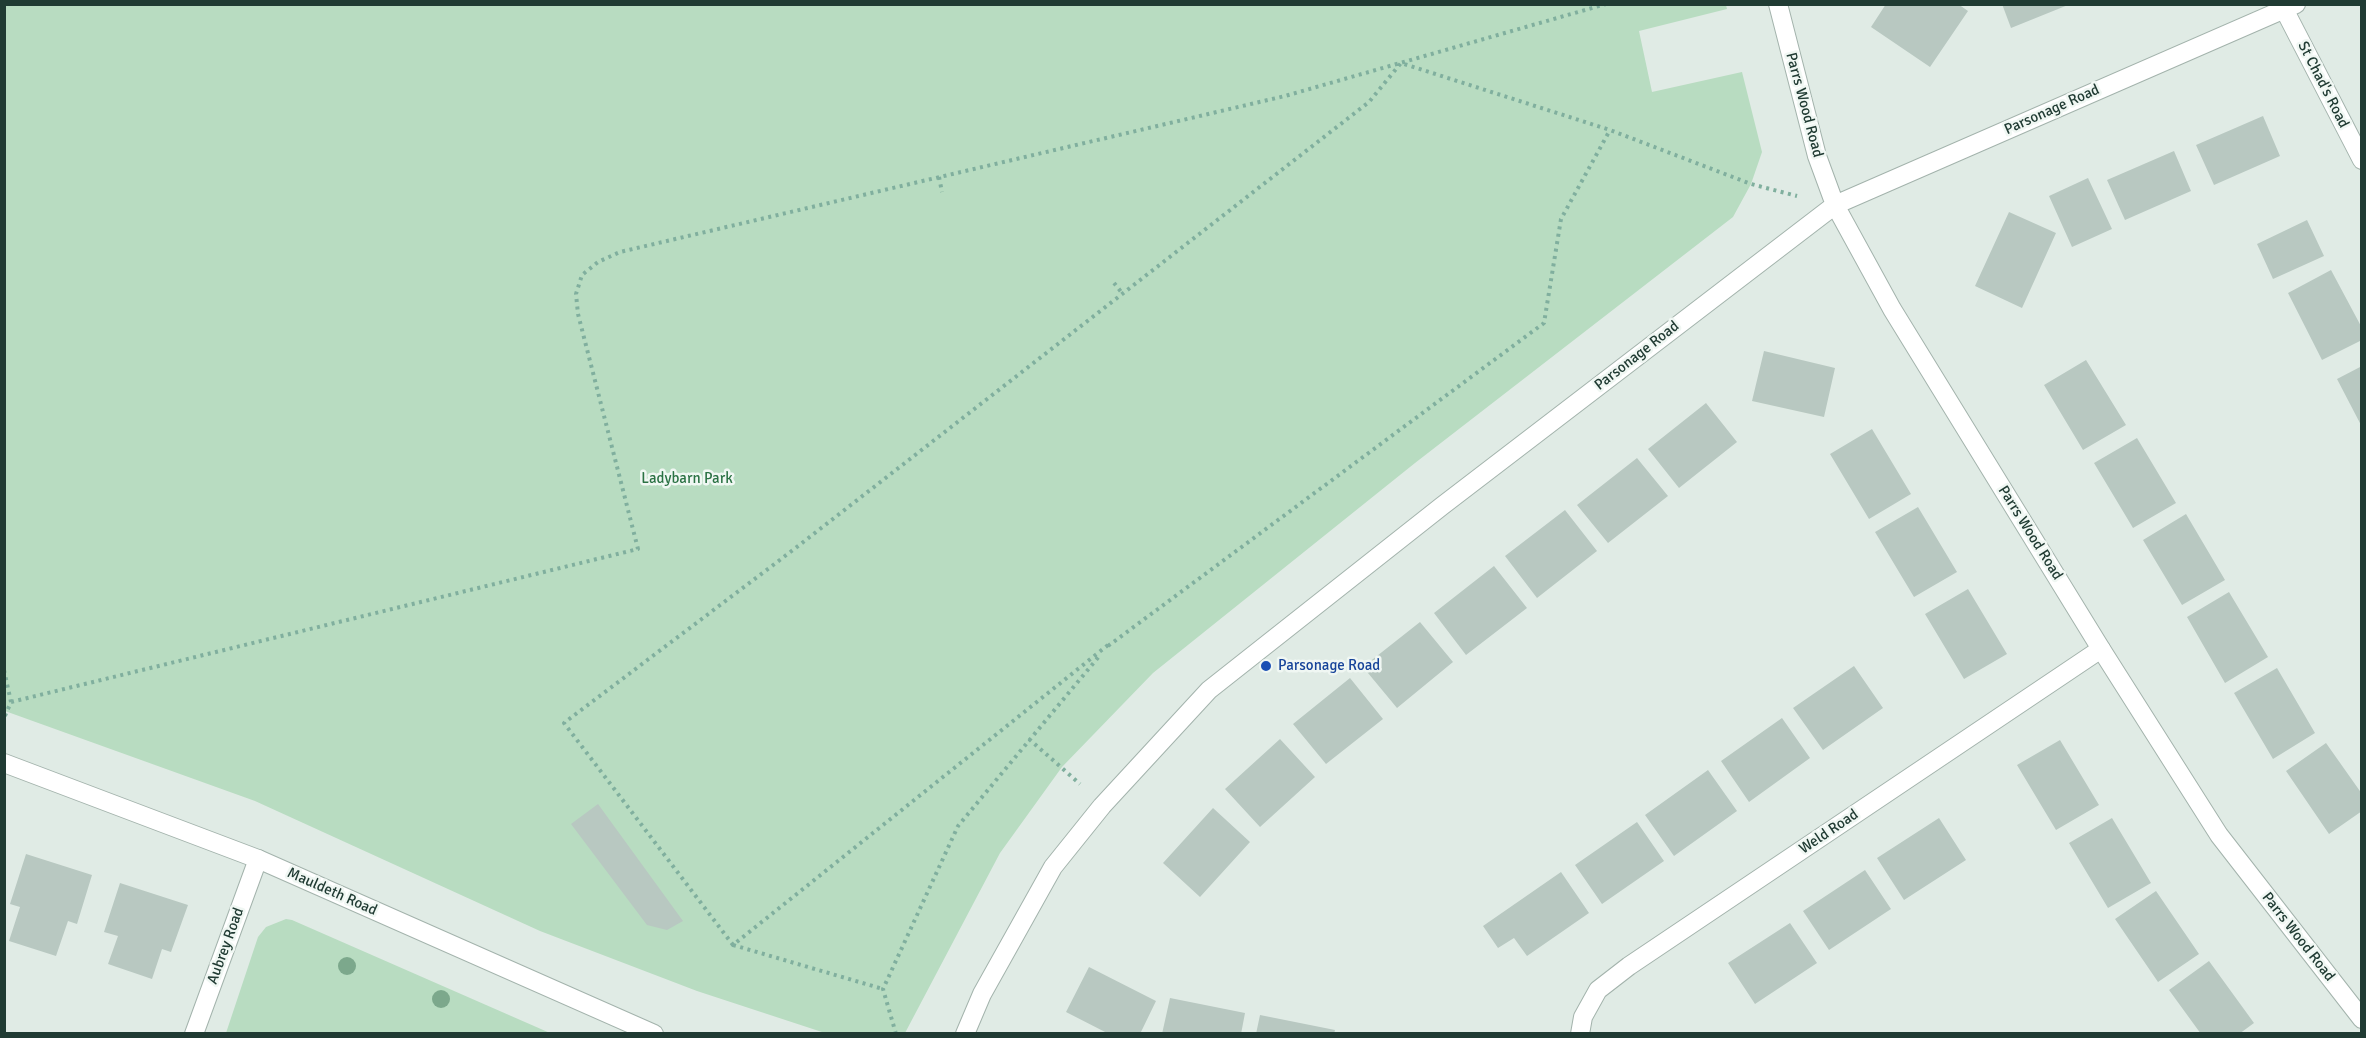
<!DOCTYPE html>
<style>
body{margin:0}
#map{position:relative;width:2366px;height:1038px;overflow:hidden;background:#e0ebe5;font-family:Signika,sans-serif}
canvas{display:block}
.frame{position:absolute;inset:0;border:6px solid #203b33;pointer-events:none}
</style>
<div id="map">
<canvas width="2366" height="1038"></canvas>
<div class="frame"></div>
</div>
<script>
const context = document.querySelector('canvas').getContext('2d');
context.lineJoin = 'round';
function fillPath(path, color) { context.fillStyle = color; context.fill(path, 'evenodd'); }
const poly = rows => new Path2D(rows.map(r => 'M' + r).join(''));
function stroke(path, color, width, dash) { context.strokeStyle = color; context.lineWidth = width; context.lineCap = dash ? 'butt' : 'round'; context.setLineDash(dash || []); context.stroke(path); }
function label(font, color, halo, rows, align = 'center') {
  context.font = font + ' Signika,sans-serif'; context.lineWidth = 5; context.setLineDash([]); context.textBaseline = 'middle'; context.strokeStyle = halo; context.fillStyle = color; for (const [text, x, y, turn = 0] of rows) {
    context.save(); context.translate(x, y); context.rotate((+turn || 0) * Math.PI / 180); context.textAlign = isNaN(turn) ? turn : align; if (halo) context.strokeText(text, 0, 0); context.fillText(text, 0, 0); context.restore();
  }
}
fillPath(poly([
 [4,5,1726,5,1727,9,1639,31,1652,92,1742,72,1762,152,1751,184,1733,217,1415,463,1153,673,1062,767,1000,853,905,1033,825,1033,697,991,540,931,255,801,5,711],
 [286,919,292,920,550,1033,226,1033,258,937,266,927]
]), '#b8dcc1');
fillPath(poly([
 [1886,4,1958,4,1968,11,1930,67,1871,27],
 [2002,4,2068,4,2068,5,2011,28],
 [2263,116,2280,156,2214,185,2196,145],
 [2174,151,2191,191,2125,220,2107,180],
 [2088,178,2112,229,2072,247,2049,196],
 [2009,212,2056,233,2022,308,1975,286],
 [2307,220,2324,256,2273,279,2257,244],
 [2331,270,2362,328,2362,340,2322,360,2288,293],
 [1764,351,1835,368,1824,417,1752,401],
 [2086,360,2126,425,2083,450,2044,385],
 [2362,366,2362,427,2337,379],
 [1706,403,1737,442,1679,488,1648,449],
 [1872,429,1911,494,1869,519,1830,454],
 [2137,438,2176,503,2133,528,2094,463],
 [1637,458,1668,496,1608,543,1577,505],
 [1918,507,1957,572,1914,597,1875,532],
 [1565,510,1597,551,1537,598,1505,556],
 [2186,514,2225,580,2182,605,2143,540],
 [1494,566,1527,608,1466,655,1434,613],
 [1968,589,2007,654,1964,679,1925,614],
 [2229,592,2268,657,2225,683,2187,617],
 [1420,622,1453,662,1397,708,1363,667],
 [1854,666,1883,708,1823,750,1793,708],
 [2277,668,2315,733,2273,759,2234,693],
 [1350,678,1383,719,1326,764,1293,724],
 [1782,718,1810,758,1749,802,1721,761],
 [1280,739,1315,777,1260,827,1225,789],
 [2060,740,2099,805,2056,830,2017,765],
 [2326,743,2362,794,2362,811,2329,834,2286,771],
 [1708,770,1737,811,1674,856,1645,815],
 [598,804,683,921,667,930,647,925,571,824],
 [1213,808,1250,842,1200,897,1163,863],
 [1939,818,1966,860,1904,900,1877,858],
 [2112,818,2151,883,2108,908,2069,843],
 [1637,822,1664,861,1602,904,1575,865],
 [26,854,92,875,77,924,68,921,56,956,9,941,20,907,10,904],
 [1865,870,1891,909,1829,950,1803,911],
 [1561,872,1589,913,1527,956,1514,938,1498,948,1483,926],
 [120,883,188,905,171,952,162,949,152,979,108,964,118,936,104,932],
 [2156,891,2199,954,2158,982,2115,919],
 [1790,923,1817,963,1755,1004,1728,963],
 [2209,961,2254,1023,2239,1034,2201,1034,2169,990],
 [1089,967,1156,1001,1140,1034,1109,1034,1066,1012],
 [1170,998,1245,1013,1241,1034,1162,1034],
 [1260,1015,1335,1030,1334,1034,1256,1034]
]), '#b8c8c1');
const minor = poly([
 [2284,9,2362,160],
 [194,1034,258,859],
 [1580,1034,1583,1017,1598,990,1629,966,2101,649]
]);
const tertiary = poly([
 [1778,4,1817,156,1835,205,1892,309,2101,649,2219,835,2362,1019],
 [4,763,258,859,654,1034],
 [965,1034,982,994,1053,867,1102,806,1209,690,1442,506,1835,205,2296,4]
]);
stroke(minor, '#a3b3ac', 20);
stroke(tertiary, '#a3b3ac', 20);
stroke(poly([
 [939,177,942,192],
 [1114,283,1122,293],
 [1108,645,733,945,564,723,793,550,1369,102,1401,63,1610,130,1751,184,1797,196],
 [1108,646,1544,323,1561,219,1610,130],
 [4,670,11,702,4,718],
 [11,702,638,549,578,314,576,294,582,275,598,262,620,252,1285,96,1606,4],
 [1029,739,1080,784],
 [733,945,883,989],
 [896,1034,883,989,958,826,1101,654]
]), '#80af9e', 4, [3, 4.5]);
stroke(minor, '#fff', 18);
stroke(tertiary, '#fff', 18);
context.fillStyle = '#7ca88c';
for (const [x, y] of [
 [347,966],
 [441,999]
]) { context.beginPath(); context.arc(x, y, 9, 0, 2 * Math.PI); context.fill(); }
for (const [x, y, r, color] of [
 [1266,666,6,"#1a4fb4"]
]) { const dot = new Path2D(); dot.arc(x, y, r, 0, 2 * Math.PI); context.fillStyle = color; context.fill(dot); stroke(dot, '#f0f7f3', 2); }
label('15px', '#203b33', '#f0f7f3', [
 ["St Chad's Road",2323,85,63],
 ["Parrs Wood Road",1804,105,75],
 ["Parsonage Road",2052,110,-24],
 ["Parsonage Road",1637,356,-38],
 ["Parrs Wood Road",2030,533,58],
 ["Weld Road",1829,832,-34],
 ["Mauldeth Road",332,892,24],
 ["Parrs Wood Road",2298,937,52],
 ["Aubrey Road",226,946,-70]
]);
label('15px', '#2b7244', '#f0f7f3', [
 ["Ladybarn Park",687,479]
]);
label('15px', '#164399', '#f0f7f3', [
 ["Parsonage Road",1278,666]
], 'left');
</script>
